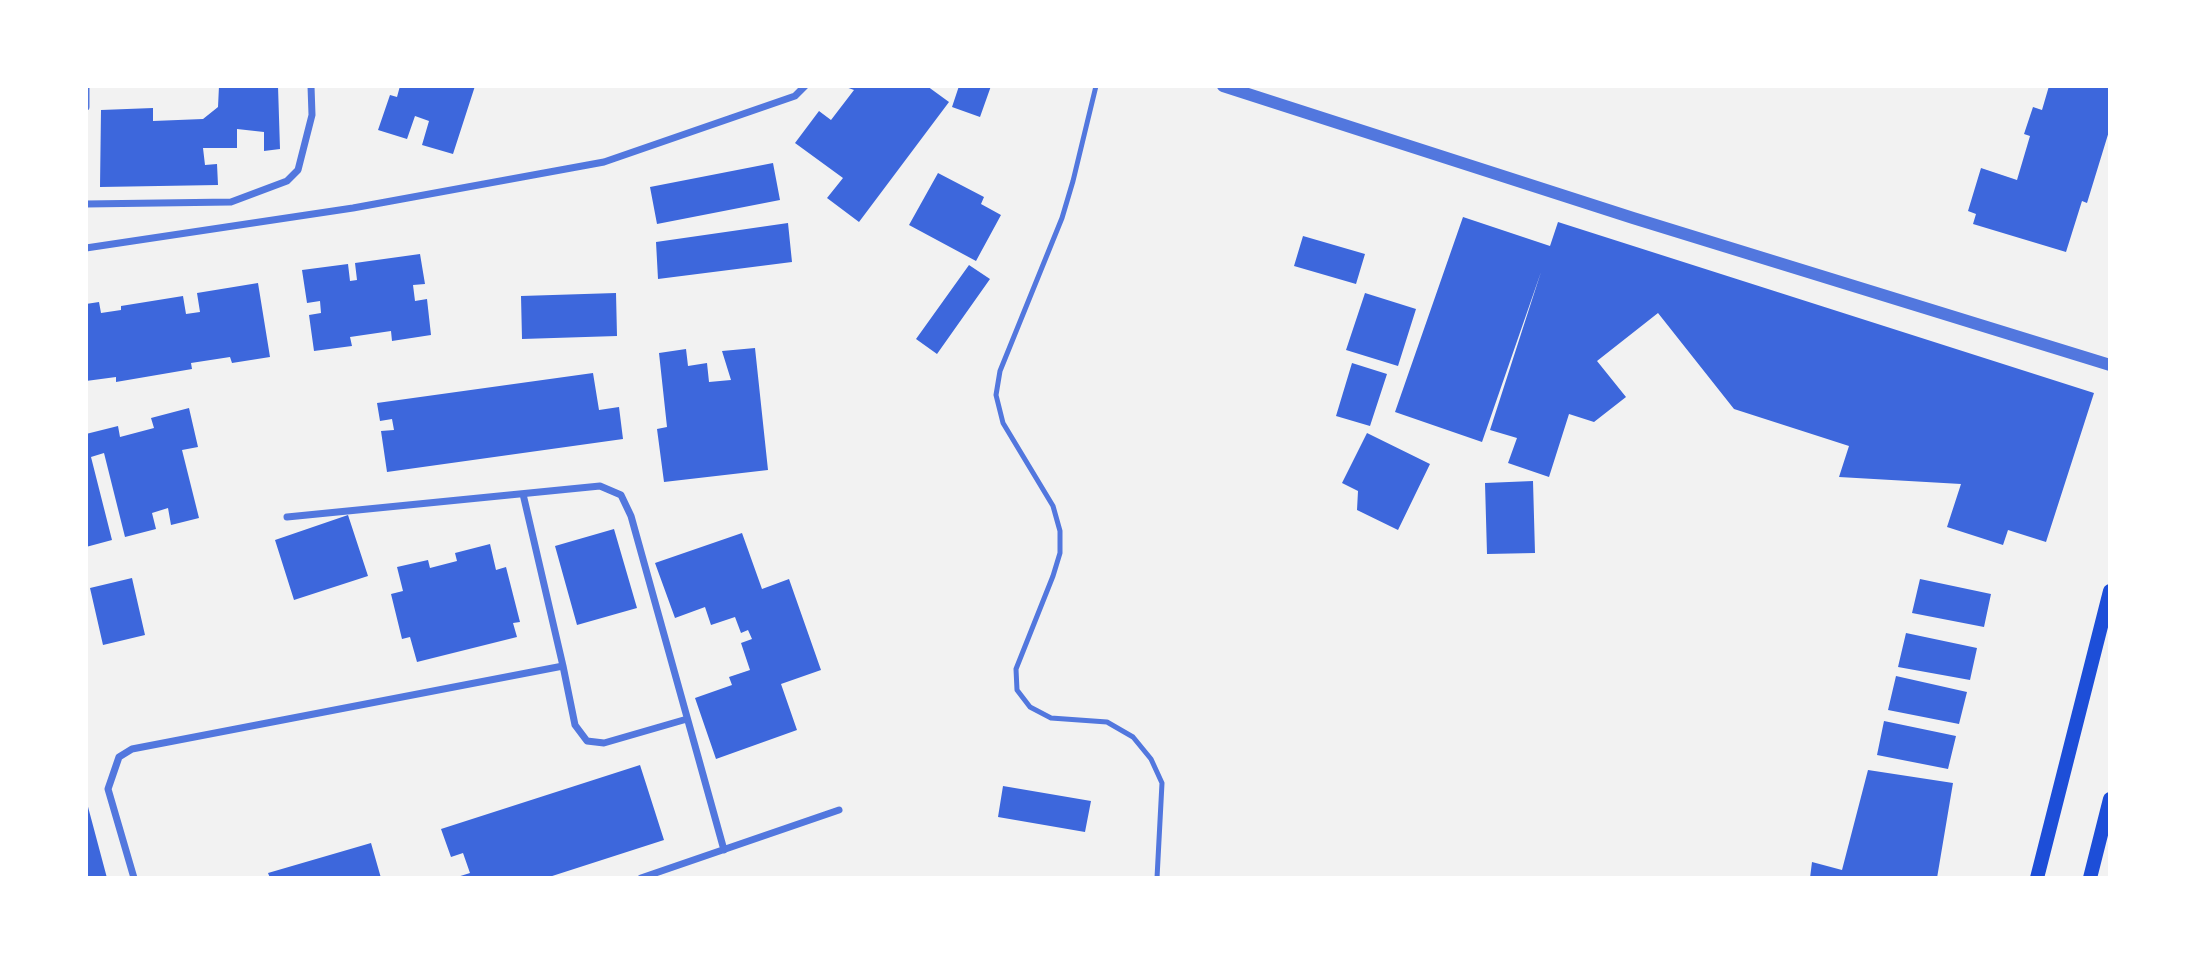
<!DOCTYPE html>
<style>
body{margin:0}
#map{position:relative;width:2196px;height:964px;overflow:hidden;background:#f2f2f2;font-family:Rubik,sans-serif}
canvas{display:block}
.frame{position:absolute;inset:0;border:88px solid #fff;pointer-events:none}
</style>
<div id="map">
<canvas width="2196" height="964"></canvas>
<div class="frame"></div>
</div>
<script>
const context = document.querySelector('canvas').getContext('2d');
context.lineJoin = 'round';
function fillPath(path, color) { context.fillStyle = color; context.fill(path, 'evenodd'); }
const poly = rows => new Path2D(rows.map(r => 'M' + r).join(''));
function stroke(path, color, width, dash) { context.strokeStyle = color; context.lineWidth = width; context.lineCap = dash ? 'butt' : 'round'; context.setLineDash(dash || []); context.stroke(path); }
fillPath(poly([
 [219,86,278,86,280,149,264,151,264,132,237,129,237,148,203,148,205,165,217,164,218,185,100,187,101,110,153,108,153,121,203,119,218,107],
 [400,86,475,86,453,154,422,145,429,121,415,116,407,139,378,130,390,95,397,97],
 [843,86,927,86,949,102,859,222,827,198,843,178,795,143,819,111,831,120,854,90],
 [959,86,991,86,980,117,952,107],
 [2049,86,2110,86,2110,128,2087,203,2082,201,2066,252,1973,224,1976,214,1968,211,1981,168,2017,180,2030,136,2024,134,2033,107,2042,110],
 [773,163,780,200,657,224,650,187],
 [938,173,984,197,981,204,1001,215,976,261,909,225],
 [1463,217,1550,246,1558,222,2094,393,2046,542,2008,530,2003,545,1947,527,1961,484,1839,477,1849,446,1734,409,1658,313,1597,361,1626,397,1594,422,1569,414,1549,477,1508,463,1517,438,1490,430,1541,272,1482,442,1395,412],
 [788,223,792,262,658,279,656,242],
 [1303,236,1365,254,1356,284,1294,266],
 [420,254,425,284,413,285,415,301,427,299,431,335,392,341,391,331,350,337,352,346,314,351,309,315,321,313,320,301,307,303,302,270,348,264,350,281,357,280,355,263],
 [969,265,990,279,937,354,916,339],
 [258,283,270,357,232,363,230,357,191,363,192,369,116,382,116,377,86,381,86,304,99,302,101,313,121,310,121,306,183,296,186,314,200,312,197,293],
 [616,293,617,336,522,339,521,296],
 [1365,293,1416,309,1398,366,1346,350],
 [755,348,768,470,664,482,657,429,667,427,659,353,686,349,688,366,707,363,709,382,731,380,722,351],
 [1352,363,1387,374,1370,426,1336,416],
 [593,373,599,410,619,407,623,439,387,472,381,431,394,430,392,419,380,421,377,403],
 [189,408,198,447,182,450,199,518,171,525,168,508,152,513,156,529,125,537,104,453,91,457,112,540,86,547,86,434,118,426,120,437,154,428,151,418],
 [1367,433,1430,464,1398,530,1357,510,1358,491,1342,483],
 [1533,481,1535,553,1487,554,1485,483],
 [348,515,368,576,294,600,275,540],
 [614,529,637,608,577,625,555,546],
 [742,533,762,589,789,579,821,670,781,684,797,730,716,759,695,698,732,685,729,677,750,670,741,643,752,639,748,630,741,633,735,617,711,625,705,607,675,618,655,563],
 [490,544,496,570,506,567,520,622,513,623,517,637,417,662,410,637,402,639,391,594,403,591,397,567,428,560,430,568,457,561,455,553],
 [132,578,145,635,103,645,90,588],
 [1920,579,1991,594,1984,627,1912,613],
 [1906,633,1977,648,1970,680,1898,667],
 [1896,676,1967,692,1959,724,1888,710],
 [1884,721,1956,736,1948,769,1877,755],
 [640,765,664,840,546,878,454,878,470,873,463,853,451,857,441,829],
 [1868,770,1953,783,1937,878,1810,878,1812,862,1842,870],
 [1003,786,1091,801,1085,832,998,817],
 [87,803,107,878,86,878],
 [371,843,381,878,270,878,268,873]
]), '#3d67dc');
stroke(poly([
 [1096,86,1073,181,1062,218,1000,371,996,395,1003,423,1053,506,1060,531,1060,553,1053,576,1016,669,1017,690,1030,707,1051,718,1107,722,1133,737,1151,759,1162,783,1157,878]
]), '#5277de', 5);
stroke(poly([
 [86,107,86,86],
 [86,204,231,202,287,181,298,170,312,115,311,86],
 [86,248,353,208,604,162,795,96,805,86],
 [287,517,600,486,621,495,631,516,724,850],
 [563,666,575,725,587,741,604,743,687,719],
 [134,878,108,789,119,757,132,749,563,666,523,494],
 [641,878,839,810]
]), '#5277de', 7);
stroke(poly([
 [1223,86,1633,218,2110,365]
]), '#5277de', 12);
stroke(poly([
 [2037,878,2110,591],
 [2090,878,2110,799]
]), '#1d4ed8', 14);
</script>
